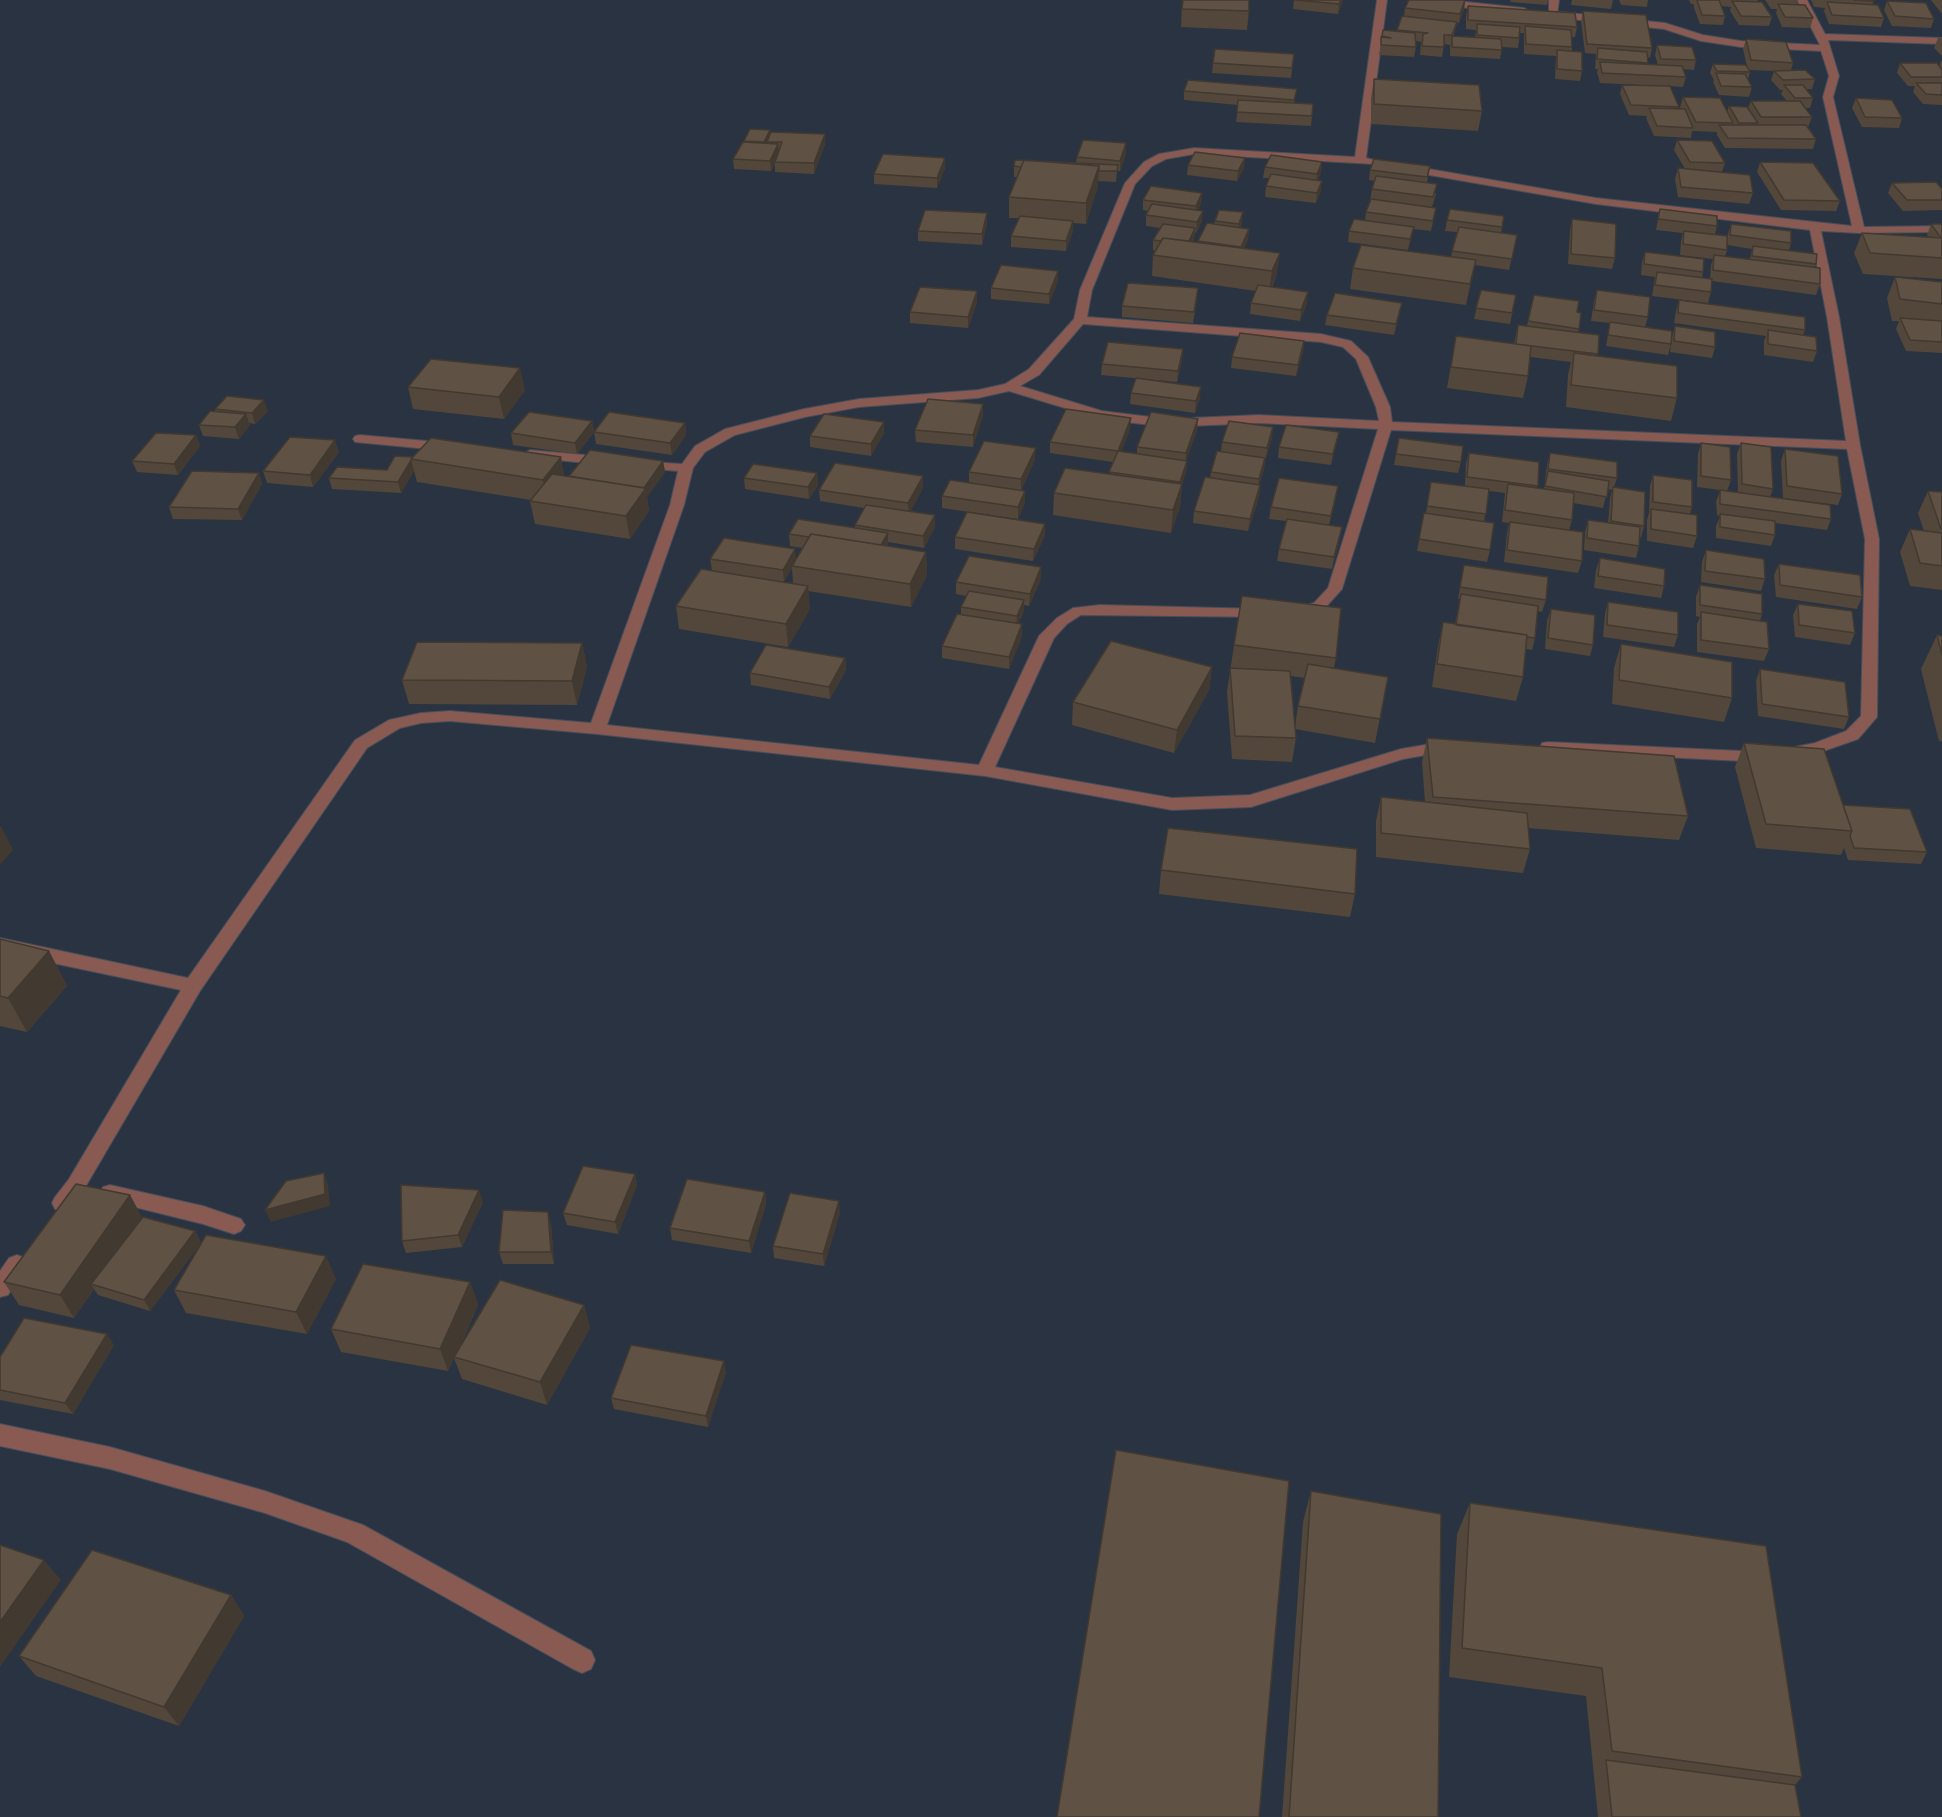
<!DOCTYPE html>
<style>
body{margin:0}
canvas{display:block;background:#293341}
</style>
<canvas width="1942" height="1817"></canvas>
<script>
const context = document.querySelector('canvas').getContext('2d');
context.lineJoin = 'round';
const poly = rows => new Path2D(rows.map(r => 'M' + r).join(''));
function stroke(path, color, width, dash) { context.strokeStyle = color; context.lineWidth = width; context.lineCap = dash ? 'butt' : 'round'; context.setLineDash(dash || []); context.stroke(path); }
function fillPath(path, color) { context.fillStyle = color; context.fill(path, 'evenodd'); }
const lane = poly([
 [1549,0,1559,0,1557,16,1549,14,1549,0]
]);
const street = poly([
 [1377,0,1387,0,1366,158,1374,160,1374,164,1194,154,1166,159,1152,166,1135,184,1092,290,1087,317,1321,334,1351,341,1368,357,1390,407,1392,422,1846,441,1827,317,1810,230,1596,204,1406,171,1401,168,1406,165,1596,198,1852,226,1823,97,1829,76,1821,51,1741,47,1701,41,1664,29,1551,17,1546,14,1551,11,1665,23,1703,35,1741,41,1820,45,1797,0,1807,0,1825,34,1942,38,1942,44,1828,40,1839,76,1833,97,1864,227,1942,226,1942,232,1859,233,1821,231,1839,317,1860,445,1879,539,1877,717,1858,739,1818,753,1790,758,1784,757,1782,753,1784,749,1815,743,1846,731,1861,716,1865,539,1847,449,1391,430,1342,589,1324,609,1297,616,1292,614,1289,611,1292,608,1314,603,1328,588,1378,429,1259,423,1167,427,1101,419,1009,391,978,398,859,407,805,417,735,435,705,452,693,468,684,505,607,725,979,765,1039,636,1057,618,1073,608,1100,605,1263,609,1268,611,1271,614,1268,617,1081,615,1067,624,1054,638,995,767,1172,798,1250,795,1401,749,1448,741,1454,742,1456,746,1454,750,1403,759,1251,807,1172,810,985,776,597,734,450,721,421,723,400,728,367,748,200,991,83,1191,69,1209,62,1212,55,1209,52,1203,55,1197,69,1179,181,990,0,952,0,938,188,978,355,740,389,720,421,713,450,711,591,723,670,505,678,471,640,468,633,464,635,461,682,464,695,446,725,429,804,409,859,399,978,390,1005,384,1029,369,1074,319,1080,290,1125,183,1144,162,1159,154,1194,148,1355,157,1377,0],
 [1083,324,1321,342,1343,347,1356,359,1376,407,1379,421,1259,415,1167,419,1102,411,1020,386,1039,375,1083,324],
 [1416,0,1447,0,1524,8,1529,11,1524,14,1421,3,1416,0],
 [360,435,449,443,456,447,449,451,355,442,353,439,355,436,360,435],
 [530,450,607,457,614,461,607,465,525,457,523,454,530,450],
 [1548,742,1763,752,1769,753,1771,757,1769,761,1763,762,1542,751,1540,747,1542,743,1548,742],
 [110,1185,203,1206,241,1219,245,1225,241,1231,234,1234,203,1224,110,1201,103,1199,100,1193,103,1187,110,1185],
 [17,1255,25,1258,28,1264,8,1295,0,1297,0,1271,9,1258,17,1255],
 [0,1424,110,1447,265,1491,363,1525,591,1651,595,1660,591,1669,582,1673,573,1669,347,1542,265,1513,110,1469,0,1446,0,1424]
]);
stroke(lane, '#454e5b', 2);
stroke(street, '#454e5b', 2);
fillPath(lane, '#885a52');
fillPath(street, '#885a52');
fillPath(poly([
 [1182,0,1249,11,1247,30,1181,27],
 [1294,0,1343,0,1338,14,1293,9],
 [1465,0,1464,10,1459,23,1457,23,1453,37,1475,38,1476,30,1466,29,1466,16,1468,6,1577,27,1575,37,1571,37,1572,47,1572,51,1582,71,1580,81,1555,79,1556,56,1524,54,1524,33,1520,33,1518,48,1502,47,1500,59,1450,56,1450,45,1444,44,1442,57,1420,55,1421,42,1416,41,1416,47,1414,57,1379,55,1383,30,1397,31,1404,16,1405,8],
 [1511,0,1548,0,1547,5,1510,2],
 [1572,0,1613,0,1611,9,1571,5],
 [1619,0,1648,0,1647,7,1621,5],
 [1689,0,1758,0,1757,2,1772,17,1769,26,1739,25,1730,11,1731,7,1721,6,1725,16,1723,25,1700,24,1694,8,1694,4,1691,4],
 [1765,0,1798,0,1797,4,1813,18,1810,28,1782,27,1776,13,1777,9,1771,9],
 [1811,0,1873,0,1873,5,1884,18,1881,27,1829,24,1824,11,1825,8,1814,7],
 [1931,0,1942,0,1942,14],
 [1887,1,1934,19,1931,28,1892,26,1884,10],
 [1583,11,1652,48,1650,58,1648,57,1648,65,1658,65,1655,55,1657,45,1696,60,1694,70,1683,69,1686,77,1683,87,1670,86,1679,107,1678,109,1681,109,1680,107,1683,97,1727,112,1729,106,1748,108,1751,101,1787,101,1781,94,1783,90,1780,90,1771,80,1774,71,1749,70,1750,72,1748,80,1752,87,1749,97,1719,95,1713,82,1714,80,1710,73,1713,64,1747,67,1743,49,1746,39,1793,63,1791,70,1815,79,1812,89,1806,89,1813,98,1810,108,1805,108,1812,117,1808,127,1816,139,1813,149,1725,148,1717,135,1717,132,1693,131,1692,131,1691,138,1654,136,1646,118,1647,116,1629,115,1620,94,1622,85,1663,86,1600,83,1597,72,1598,69,1595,69,1596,54,1585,53,1581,21],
 [1938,38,1942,38,1942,56,1934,48],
 [1294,54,1291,78,1212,73,1213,63],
 [1941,61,1942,61,1942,105,1923,104,1913,92,1915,86,1908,86,1897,73,1900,63,1939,66],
 [1374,79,1482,111,1478,131,1371,124,1371,98],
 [1297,89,1294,103,1312,116,1311,126,1236,122,1238,105,1184,100,1184,91],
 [1856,98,1902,118,1899,128,1862,127,1852,108],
 [770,135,825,144,814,174,775,172,775,163,771,171,734,169,733,159,744,142,744,141],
 [1677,140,1725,163,1722,172,1753,193,1749,204,1678,197,1675,179,1678,168,1685,169,1674,150],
 [1126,153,1120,171,1117,171,1116,182,1098,181,1098,186,1086,224,1073,223,1073,231,1066,251,1011,247,1011,236,1019,218,1009,218,1009,197,1017,177,1014,177,1014,166,1076,163,1077,157],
 [945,158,945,168,937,188,874,184,874,174],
 [1322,162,1321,172,1318,180,1321,191,1316,203,1265,197,1266,186,1269,178,1263,178,1265,167],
 [1760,162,1840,201,1836,211,1781,210,1757,172],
 [1188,165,1244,168,1237,181,1187,175],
 [1430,166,1427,182,1436,194,1432,207,1436,208,1431,231,1413,229,1408,250,1348,242,1349,231,1365,221,1366,212,1371,200,1370,200,1372,189,1374,181,1369,180,1370,170],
 [1892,183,1942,189,1942,210,1903,211,1888,193],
 [1202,193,1201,203,1198,210,1202,221,1196,233,1195,232,1194,238,1193,242,1198,242,1198,241,1214,224,1215,221,1242,223,1240,228,1249,229,1248,239,1244,249,1277,274,1272,287,1307,303,1300,321,1250,314,1251,303,1256,291,1152,276,1153,255,1156,251,1153,250,1153,240,1160,228,1146,226,1146,215,1149,211,1143,210,1143,200],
 [1660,209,1717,226,1715,234,1727,237,1731,224,1791,243,1789,250,1816,264,1815,268,1820,284,1816,295,1712,281,1711,292,1708,303,1652,296,1655,277,1641,275,1642,262,1645,252,1703,272,1702,278,1710,279,1711,265,1713,259,1680,255,1681,241,1683,233,1656,230],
 [1727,245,1752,249,1750,259,1725,256,1727,250],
 [1504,216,1501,233,1517,235,1509,270,1475,265,1466,305,1350,289,1353,268,1451,257,1457,232,1445,231,1447,220],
 [1572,219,1615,258,1612,269,1568,264,1570,230],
 [987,224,982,245,918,241,918,231],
 [1931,224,1942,224,1942,279,1863,274,1854,253,1862,233,1929,237,1927,235],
 [1058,271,1058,281,1049,304,991,299,991,288],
 [1895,277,1942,282,1942,353,1906,351,1896,329,1899,321,1892,321,1887,298],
 [1481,290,1516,295,1510,324,1474,319],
 [1597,290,1648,317,1645,327,1671,344,1668,355,1606,346,1610,323,1591,321,1594,301],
 [977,291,977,302,968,328,910,323,910,312],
 [1534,295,1577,312,1579,329,1578,332,1599,335,1597,356,1677,398,1671,421,1566,407,1568,375,1571,362,1530,357,1528,376,1523,398,1447,388,1456,336,1514,344,1518,325,1527,326],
 [1197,299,1193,323,1122,317,1122,306],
 [1679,300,1805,330,1803,335,1817,351,1813,362,1764,355,1764,341,1766,336,1674,323,1676,311],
 [1400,313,1394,335,1325,325,1327,315],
 [1675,326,1715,347,1712,358,1670,352,1672,337],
 [1304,341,1303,352,1296,376,1231,368,1232,357],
 [1183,349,1182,360,1177,382,1101,375,1102,364],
 [408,387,525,390,504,419,413,409],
 [1131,393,1200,398,1195,413,1130,404],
 [983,404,983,415,973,447,916,442,915,430],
 [215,409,268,411,255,424,249,423,250,425,239,439,203,436,199,425,215,412],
 [592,421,594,432,577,454,513,445,511,433],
 [685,423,686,435,672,455,596,444,594,432],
 [1130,429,1121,452,1137,454,1137,447,1197,430,1186,461,1187,461,1186,472,1182,484,1180,507,1171,533,1053,515,1054,493,1109,474,1113,462,1050,453,1050,442],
 [1339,432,1331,465,1278,458,1279,447],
 [884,433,871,456,810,447,810,436],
 [196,435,200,446,178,475,137,472,132,461],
 [1272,438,1265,460,1264,469,1259,485,1260,485,1259,497,1248,531,1193,523,1194,511,1210,478,1211,472,1221,452,1222,442],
 [1399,438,1461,462,1458,473,1394,465],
 [1701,443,1731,480,1727,491,1738,493,1737,454,1741,443,1773,489,1770,497,1831,519,1827,530,1775,523,1775,535,1771,546,1716,538,1716,526,1720,516,1717,515,1716,502,1720,490,1697,487,1698,454],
 [1785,449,1842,494,1838,505,1783,498,1781,461],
 [339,452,313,487,267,483,263,471],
 [1469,453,1538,486,1537,488,1544,489,1547,465,1550,453,1617,478,1614,487,1644,526,1641,538,1640,537,1639,546,1636,558,1584,550,1585,532,1588,520,1608,523,1610,499,1612,490,1608,489,1603,508,1573,503,1572,520,1569,530,1582,561,1578,573,1504,562,1507,533,1509,523,1502,522,1505,493,1489,491,1484,522,1490,550,1487,562,1417,551,1424,513,1426,513,1431,482,1465,486,1466,464],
 [395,456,569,477,663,461,665,472,647,497,649,511,630,539,535,524,530,501,531,500,417,482,414,471,401,493,332,489,329,478,387,470],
 [1035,459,1021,491,1025,491,1025,503,1018,519,942,508,942,496,969,483,969,472],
 [259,473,262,484,242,520,173,519,169,507],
 [817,473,818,485,809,499,745,489,744,478],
 [1653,475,1692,507,1690,514,1697,536,1693,548,1647,541,1647,520,1649,513,1650,486],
 [923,488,910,512,935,515,935,527,924,548,888,542,888,546,926,552,927,575,911,607,808,591,810,609,788,647,679,629,676,606,712,570,710,559,796,559,802,548,790,546,789,534,855,528,855,525,864,508,820,501,819,490],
 [792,568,793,583,784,582],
 [1928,491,1942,492,1942,590,1910,586,1900,552,1910,529,1924,531,1918,513],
 [1336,498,1329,525,1340,539,1332,569,1277,561,1279,549,1286,521,1269,519,1271,507],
 [1045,535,1033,561,955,549,955,537],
 [1706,550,1765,579,1761,591,1701,582,1702,562],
 [1600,558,1664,586,1661,598,1594,588,1596,570],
 [1779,564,1862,597,1857,609,1776,597,1774,575],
 [1464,565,1546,600,1542,612,1538,611,1535,638,1532,650,1526,649,1523,677,1516,701,1432,687,1438,646,1443,622,1455,624,1460,599,1458,599],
 [1041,567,1041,579,1029,606,1024,605,1024,611,1018,624,1022,636,1009,669,942,658,942,646,961,614,961,607,966,596,956,594,956,582],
 [1700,585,1762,614,1760,621,1769,649,1764,661,1697,652,1697,624,1700,617,1696,616,1696,597],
 [1608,602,1678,635,1674,647,1603,637,1605,613],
 [1798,604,1855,633,1850,645,1795,637,1793,615],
 [1551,609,1593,645,1590,656,1545,649,1547,621],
 [1937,635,1942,636,1942,741,1939,741,1921,669],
 [582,643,587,667,577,705,409,704,402,680],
 [1621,644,1732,698,1724,722,1612,704,1614,668],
 [1234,645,1336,658,1334,668,1388,677,1375,743,1295,729,1296,738,1292,762,1232,759,1227,692],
 [1291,676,1305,678,1298,706,1295,726],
 [845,658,846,670,830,699,751,685,750,673],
 [1212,667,1209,690,1174,753,1072,725,1073,702],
 [1760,669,1849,717,1844,729,1758,716,1756,681],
 [1427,738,1688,816,1679,840,1528,828,1530,849,1523,873,1376,857,1376,821,1381,797,1425,802,1422,762],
 [1744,743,1843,805,1927,852,1921,864,1848,860,1844,848,1841,855,1756,848,1735,767],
 [1161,870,1355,894,1350,917,1159,894],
 [0,939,49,951,67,986,27,1032,0,1026],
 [635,1174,637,1185,618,1234,567,1225,563,1213],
 [765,1192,766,1204,751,1253,672,1240,670,1228],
 [130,1195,142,1218,195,1231,201,1243,150,1311,98,1295,94,1289,74,1318,19,1305,4,1282],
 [483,1202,462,1247,406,1253,402,1241],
 [840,1213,824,1266,774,1258,773,1246],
 [551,1224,554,1264,503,1264,499,1252],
 [336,1279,307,1334,186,1313,174,1290],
 [470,1282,478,1305,459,1349,584,1305,590,1328,547,1405,462,1379,454,1358,448,1371,341,1352,331,1329],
 [114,1345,73,1414,0,1400,0,1357],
 [726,1372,708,1427,614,1409,611,1398],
 [1311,1491,1438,1817,1282,1817,1303,1522],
 [1470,1503,1802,1777,1795,1785,1801,1817,1598,1817,1586,1696,1449,1677,1457,1534],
 [231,1595,244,1616,179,1726,36,1676,19,1656]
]), '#52473a');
fillPath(poly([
 [1341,0,1343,0,1338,14,1339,4],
 [1465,0,1464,10,1459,23,1460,14],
 [770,130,770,140,767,142,767,147,765,152,764,142],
 [825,134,825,144,814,174,814,163],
 [1126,143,1126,153,1120,171,1120,161],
 [778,144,779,154,771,171,770,161],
 [945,158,945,168,937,188,937,178],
 [1245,158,1244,168,1237,181,1238,171],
 [1322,162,1321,172,1316,184,1317,174],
 [1099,166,1098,186,1086,224,1086,203],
 [1322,181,1321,191,1316,203,1317,193],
 [1202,193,1201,203,1195,217,1196,206],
 [1203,211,1202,221,1196,233,1197,222],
 [1243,212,1242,223,1238,234,1239,224],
 [987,213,987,224,982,245,982,234],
 [1073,221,1073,231,1066,251,1066,241],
 [1414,227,1412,238,1408,250,1410,239],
 [1195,228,1194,238,1186,255,1187,244],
 [1249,229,1248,239,1240,257,1241,247],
 [1280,253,1277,274,1269,292,1272,271],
 [1476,260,1472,281,1466,305,1470,284],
 [1058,271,1058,281,1049,304,1049,294],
 [977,291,977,302,968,328,968,317],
 [1308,292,1307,303,1300,321,1301,310],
 [1402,303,1400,313,1394,335,1396,324],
 [1304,341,1303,352,1296,376,1298,365],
 [1183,349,1182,360,1177,382,1178,371],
 [520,368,525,390,504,419,499,397],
 [1201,387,1200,398,1195,413,1196,401],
 [264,400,268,411,255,424,252,413],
 [983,404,983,415,973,447,973,435],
 [246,414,250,425,239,439,235,427],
 [1131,418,1130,429,1117,463,1118,451],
 [1198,419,1197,430,1185,465,1186,453],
 [592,421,594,432,577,454,575,443],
 [884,422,884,433,871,456,871,444],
 [685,423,686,435,672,455,670,443],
 [1273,427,1272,438,1266,460,1267,448],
 [1339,432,1337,443,1331,465,1333,454],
 [196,435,200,446,178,475,174,464],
 [335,440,339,452,313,487,310,475],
 [1036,448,1035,459,1021,491,1021,479],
 [561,457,565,480,547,502,543,480],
 [1265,458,1264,469,1257,490,1259,479],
 [411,460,414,471,401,493,398,482],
 [663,461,665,472,647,497,649,511,630,539,626,516,644,488],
 [1187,461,1186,472,1180,489,1182,484,1180,507,1171,533,1173,510,1179,493,1180,482],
 [259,473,262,484,242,520,238,509],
 [817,473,818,485,809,499,808,487],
 [923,476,923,488,909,515,908,503],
 [1260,485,1259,497,1248,531,1250,519],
 [1338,486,1336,498,1329,527,1331,516],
 [1025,491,1025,503,1018,519,1018,507],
 [935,515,935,527,924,548,923,536],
 [1045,524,1045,535,1033,561,1034,549],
 [1342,527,1340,539,1332,569,1334,557],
 [888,533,888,545,880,560,880,548],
 [795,549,796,561,792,566,792,568,784,582,783,570],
 [926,552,927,575,911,607,910,584],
 [1041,567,1041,579,1029,606,1030,594],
 [808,586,810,609,788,647,786,624],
 [1024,600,1024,611,1016,628,1017,616],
 [1022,624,1022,636,1009,669,1009,657],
 [582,643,587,667,577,705,572,681],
 [845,658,846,670,830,699,829,687],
 [1212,667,1209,690,1174,753,1177,730],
 [1,826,13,850,0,865,0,827],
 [49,951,67,986,27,1032,8,998],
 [324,1173,328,1185,330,1206,271,1222,265,1210],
 [635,1174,637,1185,618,1234,615,1222],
 [479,1190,483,1202,462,1247,458,1235],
 [765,1192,766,1204,751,1253,749,1241],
 [130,1195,143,1219,91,1284,94,1289,74,1318,60,1295],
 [839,1201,840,1213,824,1266,823,1254],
 [548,1212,551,1224,554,1264,551,1252],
 [195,1231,201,1243,150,1311,144,1300],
 [326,1256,336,1279,307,1334,296,1312],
 [470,1282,478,1305,455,1357,454,1357,454,1358,448,1371,440,1349],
 [584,1305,590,1328,547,1405,540,1382],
 [107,1334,114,1345,73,1414,65,1403],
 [724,1361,726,1372,708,1427,706,1416],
 [44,1560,61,1580,0,1667,0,1622],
 [231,1595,244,1616,179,1726,164,1707]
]), '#423930');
const building = poly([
 [1183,0,1249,0,1249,11,1182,9,1183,0],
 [1295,0,1341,0,1339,4,1295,0],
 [1409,0,1465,0,1460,14,1405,8,1409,0],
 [1697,0,1719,0,1725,16,1702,15,1697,0],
 [1854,0,1873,0,1874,1,1854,0],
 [1732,1,1762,2,1772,17,1741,16,1732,1],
 [1887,1,1926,3,1934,19,1895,16,1887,1],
 [1827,2,1878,5,1884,18,1832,15,1827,2],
 [1778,4,1805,5,1813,18,1785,17,1778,4],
 [1468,6,1575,13,1577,27,1468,20,1468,6],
 [1583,11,1646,15,1652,48,1587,44,1583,11],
 [1402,16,1457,22,1452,35,1444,35,1444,47,1422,46,1423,34,1428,33,1397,30,1402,16],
 [1477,24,1520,27,1519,38,1477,35,1477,24],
 [1525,26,1571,30,1572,47,1526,44,1525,26],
 [1383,30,1415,33,1416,47,1381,45,1381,37,1391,38,1382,36,1383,30],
 [1452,36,1501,39,1502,50,1452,47,1452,36],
 [1746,39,1786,42,1793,63,1751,60,1746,39],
 [1657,45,1692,47,1696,60,1661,59,1657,45],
 [1598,48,1647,52,1648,63,1597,59,1598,48],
 [1215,49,1294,54,1292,68,1213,63,1215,49],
 [1557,50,1582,52,1582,71,1557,69,1557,50],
 [1600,62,1682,66,1686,77,1602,73,1600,62],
 [1900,63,1937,63,1942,70,1942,77,1911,77,1900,63],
 [1713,64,1746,65,1750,72,1717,71,1713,64],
 [1805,70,1815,79,1783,80,1774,71,1805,70],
 [1716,73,1745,74,1752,87,1721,86,1716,73],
 [1374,79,1479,85,1482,111,1374,104,1374,79],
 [1188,80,1297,89,1294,100,1184,91,1188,80],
 [1916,83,1942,83,1942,95,1926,94,1916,83],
 [1622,85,1670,86,1679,107,1631,105,1622,85],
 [1784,85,1803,85,1813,98,1795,98,1784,85],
 [1683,97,1720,98,1733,123,1696,122,1683,97],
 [1856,98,1892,100,1902,118,1865,117,1856,98],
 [1238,100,1313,104,1312,116,1237,112,1238,100],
 [1751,101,1800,101,1812,117,1761,117,1751,101],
 [1729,106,1747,107,1758,123,1739,123,1729,106],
 [1649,108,1685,109,1693,128,1657,126,1649,108],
 [1719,125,1806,125,1816,139,1728,138,1719,125],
 [750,129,770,130,764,142,744,141,750,129],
 [771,132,825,134,814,163,775,162,782,142,767,142,771,132],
 [1083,140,1126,143,1120,161,1077,157,1083,140],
 [1677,140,1712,141,1725,163,1690,162,1677,140],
 [743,142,778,144,770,161,733,159,743,142],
 [1195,152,1245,158,1238,171,1188,165,1195,152],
 [883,154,945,158,937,178,874,174,883,154],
 [1271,155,1322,162,1317,174,1265,167,1271,155],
 [1374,159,1430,166,1427,177,1370,170,1374,159],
 [1015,160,1118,165,1117,171,1099,171,1099,166,1024,160,1021,167,1014,166,1015,160],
 [1024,160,1099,166,1086,203,1009,197,1024,160],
 [1760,162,1813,163,1840,201,1784,200,1760,162],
 [1678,168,1750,175,1753,193,1681,187,1678,168],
 [1271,174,1322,181,1317,193,1266,186,1271,174],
 [1376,176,1437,184,1433,197,1372,189,1376,176],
 [1936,182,1942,189,1942,200,1907,200,1892,183,1936,182],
 [1151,186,1202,193,1196,206,1143,200,1151,186],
 [1371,199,1436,208,1433,221,1366,212,1371,199],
 [1152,204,1203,211,1197,222,1146,215,1152,204],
 [1450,209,1504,216,1502,227,1447,220,1450,209],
 [1660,209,1717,216,1717,226,1658,219,1660,209],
 [925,210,987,213,982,234,918,231,925,210],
 [1219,210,1243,212,1239,224,1215,221,1219,210],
 [1020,216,1073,221,1066,241,1011,236,1020,216],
 [1354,219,1414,227,1410,239,1349,231,1354,219],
 [1572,219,1616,224,1615,258,1571,254,1572,219],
 [1207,223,1249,229,1241,247,1198,241,1207,223],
 [1163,224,1195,228,1189,241,1163,238,1161,241,1153,240,1163,224],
 [1731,224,1791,231,1791,243,1730,235,1731,224],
 [1931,224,1942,224,1942,238,1941,238,1931,224],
 [1459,227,1517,235,1512,259,1452,251,1459,227],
 [1684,231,1727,236,1727,250,1683,244,1684,231],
 [1862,233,1942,238,1942,258,1870,253,1862,233],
 [1163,238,1280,253,1272,271,1153,255,1163,238],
 [1361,245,1476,260,1470,284,1353,268,1361,245],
 [1753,246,1817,254,1816,264,1752,256,1753,246],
 [1645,252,1704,259,1703,272,1644,264,1645,252],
 [1714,255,1820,268,1820,284,1713,270,1714,255],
 [1001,265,1058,271,1049,294,991,288,1001,265],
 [1657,272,1712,279,1711,292,1655,285,1657,272],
 [1895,277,1942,282,1942,304,1900,299,1895,277],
 [1128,283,1198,288,1194,312,1122,306,1128,283],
 [1258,285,1308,292,1301,310,1251,303,1258,285],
 [920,287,977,291,968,317,910,312,920,287],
 [1481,290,1516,295,1512,313,1476,308,1481,290],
 [1597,290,1650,297,1648,317,1594,310,1597,290],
 [1335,293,1402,303,1396,324,1327,315,1335,293],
 [1534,295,1579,301,1577,312,1581,313,1579,329,1528,321,1534,295],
 [1679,300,1805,317,1805,330,1678,313,1679,300],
 [1900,318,1942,321,1942,342,1910,340,1900,318],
 [1610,322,1672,331,1671,344,1608,335,1610,322],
 [1518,325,1599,335,1598,354,1516,344,1518,325],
 [1675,326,1715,332,1715,347,1674,341,1675,326],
 [1768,330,1816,337,1817,351,1768,344,1768,330],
 [1240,333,1304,341,1298,365,1232,357,1240,333],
 [1456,336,1531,346,1528,376,1451,367,1456,336],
 [1108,342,1183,349,1178,371,1102,364,1108,342],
 [1574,353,1677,366,1677,398,1571,385,1574,353],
 [431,359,520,368,499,397,408,387,431,359],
 [1136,378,1201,387,1196,401,1131,393,1136,378],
 [227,396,264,400,252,413,215,409,227,396],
 [928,399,983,404,973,435,915,430,928,399],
 [1066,409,1131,418,1118,451,1050,442,1066,409],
 [210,411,246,414,235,427,199,425,210,411],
 [529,412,592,421,575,443,511,433,529,412],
 [609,412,685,423,670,443,594,432,609,412],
 [1151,412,1198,419,1186,453,1137,447,1151,412],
 [824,414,884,422,871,444,810,436,824,414],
 [1229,421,1273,427,1267,448,1222,442,1229,421],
 [1286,425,1339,432,1333,454,1279,447,1286,425],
 [156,433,196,435,174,464,132,461,156,433],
 [290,437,335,440,310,475,263,471,290,437],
 [431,438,561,457,543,480,411,459,431,438],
 [1399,438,1463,446,1461,462,1396,454,1399,438],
 [984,441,1036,448,1021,479,969,472,984,441],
 [1701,443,1730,447,1731,480,1701,476,1701,443],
 [1741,443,1771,447,1773,489,1742,484,1741,443],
 [1785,449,1838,456,1842,494,1787,486,1785,449],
 [590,450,663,461,644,488,569,476,590,450],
 [1118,451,1187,461,1180,482,1109,472,1118,451],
 [1217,451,1265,458,1259,479,1211,472,1217,451],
 [1469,453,1539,462,1538,486,1467,477,1469,453],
 [1550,453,1617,462,1617,478,1548,469,1550,453],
 [395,456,413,457,398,482,329,478,337,467,387,470,395,456],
 [835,463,923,476,908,503,819,490,835,463],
 [753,464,817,473,808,487,744,478,753,464],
 [1065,468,1182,484,1173,510,1054,493,1065,468],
 [192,471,259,473,238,509,169,507,192,471],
 [1548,471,1609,481,1607,497,1545,486,1548,471],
 [552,474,646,488,626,516,530,501,552,474],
 [1653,475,1692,480,1692,507,1653,502,1653,475],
 [1205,477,1260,485,1250,519,1194,511,1205,477],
 [1279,478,1338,486,1331,516,1271,507,1279,478],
 [950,480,1025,491,1018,507,942,496,950,480],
 [1431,482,1489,489,1486,514,1427,506,1431,482],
 [1508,484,1574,493,1572,520,1505,510,1508,484],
 [1613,487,1645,492,1644,526,1611,521,1613,487],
 [1720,490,1830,505,1831,519,1720,504,1720,490],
 [1928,491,1942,492,1942,529,1941,529,1928,491],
 [866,505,935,515,923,536,855,525,866,505],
 [1651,509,1697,515,1697,536,1651,529,1651,509],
 [967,512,1045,524,1034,549,955,537,967,512],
 [1424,513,1494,523,1490,550,1419,539,1424,513],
 [1720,514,1775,521,1775,535,1720,527,1720,514],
 [798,519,888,533,881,545,811,534,809,537,789,534,798,519],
 [1287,519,1342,527,1334,557,1279,549,1287,519],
 [1588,520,1640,527,1639,546,1587,538,1588,520],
 [1510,522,1583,532,1582,561,1507,550,1510,522],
 [1910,529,1942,533,1942,566,1920,563,1910,529],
 [811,534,926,552,910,584,792,566,811,534],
 [724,538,795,549,783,570,710,559,724,538],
 [1706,550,1764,559,1765,579,1705,571,1706,550],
 [969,556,1041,567,1030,594,956,582,969,556],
 [1600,558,1665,569,1664,586,1598,576,1600,558],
 [1779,564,1860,575,1862,597,1780,585,1779,564],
 [1464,565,1548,577,1546,600,1460,587,1464,565],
 [701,569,808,586,786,624,676,606,701,569],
 [1700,585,1762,594,1762,614,1700,605,1700,585],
 [969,591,1024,600,1017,616,961,607,969,591],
 [1461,594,1538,606,1535,638,1527,637,1527,635,1456,625,1461,594],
 [1242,596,1341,608,1336,658,1234,645,1242,596],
 [1608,602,1678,612,1678,635,1607,625,1608,602],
 [1798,604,1852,611,1855,633,1799,625,1798,604],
 [1551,609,1595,615,1593,645,1548,638,1551,609],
 [1701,612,1767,622,1769,649,1701,640,1701,612],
 [957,614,1022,624,1009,657,942,646,957,614],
 [1443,622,1527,635,1523,677,1437,664,1443,622],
 [1937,635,1942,636,1942,655,1937,635],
 [1111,641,1212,667,1177,730,1073,702,1111,641],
 [417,642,582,643,572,681,402,680,417,642],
 [1621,644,1732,662,1732,698,1619,680,1621,644],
 [766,645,845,658,829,687,750,673,766,645],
 [1308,664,1388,677,1380,719,1298,706,1308,664],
 [1230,668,1290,671,1296,738,1235,736,1230,668],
 [1760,669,1845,682,1849,717,1762,704,1760,669],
 [1427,738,1674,756,1688,816,1433,797,1427,738],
 [1744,743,1824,749,1852,831,1766,824,1744,743],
 [1381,797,1527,813,1530,849,1381,833,1381,797],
 [1843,805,1910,809,1927,852,1854,848,1850,836,1852,831,1843,805],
 [1168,828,1357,849,1355,894,1161,870,1168,828],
 [0,939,49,951,8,998,0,996,0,939],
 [583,1166,635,1174,615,1222,563,1213,583,1166],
 [324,1173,325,1194,265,1210,286,1181,324,1173],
 [687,1179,765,1192,749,1241,670,1228,687,1179],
 [76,1184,130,1195,60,1295,4,1282,76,1184],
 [401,1185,479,1190,458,1235,402,1241,401,1185],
 [790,1193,839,1201,823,1254,773,1246,790,1193],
 [503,1210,548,1212,551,1252,499,1252,503,1210],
 [143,1217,195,1231,144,1300,91,1284,143,1217],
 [206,1235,326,1256,296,1312,174,1290,206,1235],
 [363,1264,470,1282,440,1349,331,1329,363,1264],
 [500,1280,584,1305,540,1382,454,1357,500,1280],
 [24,1318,107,1334,65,1403,0,1390,0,1357,24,1318],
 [631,1345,724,1361,706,1416,611,1398,631,1345],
 [1116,1450,1289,1481,1259,1817,1057,1817,1116,1450],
 [1311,1491,1441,1514,1438,1817,1289,1817,1311,1491],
 [1470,1503,1766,1546,1802,1777,1612,1751,1602,1668,1462,1648,1470,1503],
 [0,1545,44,1560,0,1622,0,1545],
 [92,1550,231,1595,164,1707,19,1656,92,1550],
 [1606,1760,1795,1785,1801,1817,1612,1817,1606,1760]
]);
fillPath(building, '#5f5244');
stroke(building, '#423930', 1.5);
</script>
